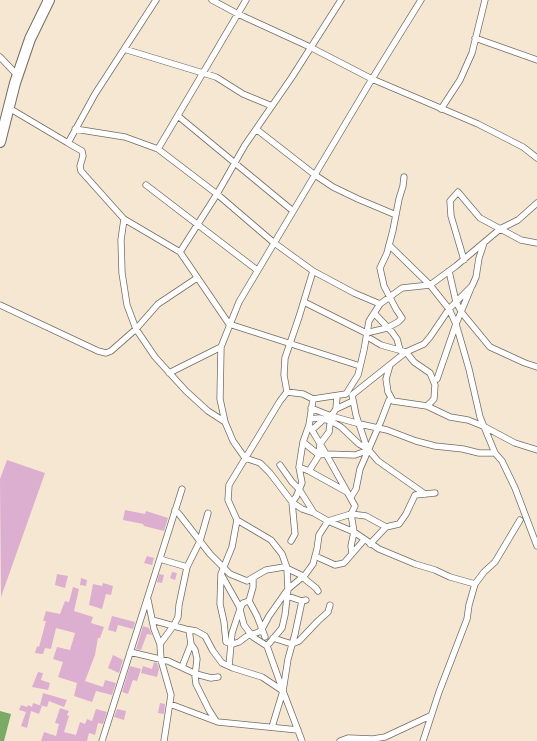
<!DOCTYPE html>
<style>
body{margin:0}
canvas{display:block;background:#f6e7d2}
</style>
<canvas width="537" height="741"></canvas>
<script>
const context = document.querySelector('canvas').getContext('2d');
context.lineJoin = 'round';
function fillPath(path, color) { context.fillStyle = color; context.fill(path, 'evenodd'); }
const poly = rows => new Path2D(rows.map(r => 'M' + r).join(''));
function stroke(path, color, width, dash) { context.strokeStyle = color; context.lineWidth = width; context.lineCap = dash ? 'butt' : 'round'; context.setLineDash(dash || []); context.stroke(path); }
fillPath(poly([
 [0,711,11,714,4,741,0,741]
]), '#7aaa65');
fillPath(poly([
 [7,460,45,473,1,597,0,479],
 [125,510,145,514,146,511,168,518,164,531,144,526,143,524,123,520],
 [147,556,154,558,152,565,144,563],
 [172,572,177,573,175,580,170,578],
 [57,574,68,576,65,588,55,585],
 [159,574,164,575,162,583,157,582],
 [81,578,87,580,86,586,80,585],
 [103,583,113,586,111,595,106,594,102,609,89,605,93,584,102,586],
 [73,587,79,589,74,611,93,617,91,623,104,627,100,638,98,638,95,655,85,681,103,687,105,680,116,683,112,695,96,691,92,702,74,696,77,683,58,677,63,662,53,659,57,647,70,650,75,633,56,628,51,649,45,648,43,654,35,653,37,646,39,647,46,621,43,621,46,611,60,614,65,601,69,602],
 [112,616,135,622,133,629,118,625,116,632,108,630],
 [143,626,149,628,152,635,147,634,141,650,136,649],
 [113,655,123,660,119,673,108,668],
 [154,662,157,663,159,669,157,677,141,673,143,666,152,669],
 [130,666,141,669,137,681,133,680,128,694,122,692],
 [38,672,43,673,41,680,50,683,48,690,32,687],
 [43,693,67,700,64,707,49,701,47,707,40,705],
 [33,703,42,706,39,714,31,711,27,728,21,726,26,712,19,710,21,705,27,707,28,705,32,707],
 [160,703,165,704,164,714,158,713],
 [60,708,69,711,67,715,69,716,64,732,76,735,80,722,85,724,87,719,92,721,96,709,107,712,103,724,98,723,95,735,89,733,87,741,41,741,44,732,56,736,59,724,55,723],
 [117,709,126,711,124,720,114,717]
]), '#dcafd0');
const street = poly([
 [212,0,238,14,310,47,372,79,478,124,523,147,537,158],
 [246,0,158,149,217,194,273,242,313,271,354,293,380,304],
 [421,0,372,79,239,302,221,347,220,399,225,422,233,441,245,458,260,463,270,473,292,502,302,509,314,513,328,521,354,532,379,549,415,564,435,570,450,577,475,584],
 [475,38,537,60],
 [124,49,216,77,243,94,272,106],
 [0,57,17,75],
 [9,108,68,143,95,94,156,0],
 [441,109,460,80,472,53,485,0],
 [178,116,293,211],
 [75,129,125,137,158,149],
 [256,129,315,175,333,187,358,199,396,215],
 [68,143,82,151,83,156,80,166,81,171,115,209,124,219,180,252,217,194,245,145,292,77,341,0],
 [146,185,257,270],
 [124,219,121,240,122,273,127,305,136,329,155,357,186,391,208,411,225,422],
 [389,245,430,285,449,309,456,324,469,369,480,417,495,453,502,461,515,488,537,546],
 [180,252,229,324,360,366],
 [464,260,451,216,450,201,458,192,480,218,521,240,537,243],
 [449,271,456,302,462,313,490,347,525,363,537,367],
 [304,302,366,333,387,328,398,322,402,318,396,309,384,286,380,268,387,253,393,230,399,199,403,186,404,177],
 [0,305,98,351,106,353,111,351,136,329,158,304,197,278],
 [374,313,392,332,397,339,400,350],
 [371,339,381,345,406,352,414,362,430,373,435,385,434,399,427,406],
 [390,365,386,379,388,392,393,401,427,406,450,417,468,420,483,426,515,443,537,450],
 [169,373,221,347],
 [437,379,456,324,471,288],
 [287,392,284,375,285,358,299,317,313,271],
 [311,408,331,416,360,424,387,430,416,441,435,446,463,449,479,453,495,453],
 [336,409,353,401],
 [310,419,319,418,331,421,341,427,359,444,369,450],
 [309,425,326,454,355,506,351,514,354,532,351,546,352,553],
 [312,430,324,419],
 [303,442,319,455,326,454,355,455,369,450],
 [280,465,292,482,299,489,314,513],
 [299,467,309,471,347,492],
 [309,471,319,455,320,444,329,432,331,416,336,409,337,396],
 [425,494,378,461,367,448,356,415,352,395,406,352,424,344,430,337,449,309,472,286,476,277,479,258,484,243],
 [351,497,356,489,360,469,381,421,389,400],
 [175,510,179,514,210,554,230,574,247,581,266,570,284,567,303,576,306,580,316,588,318,591],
 [237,520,271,540,282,554,287,568,288,589,285,615,282,628,267,646],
 [386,527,399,524,406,514,415,495,435,493],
 [291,541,295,534,292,502,296,497,302,483,299,467,303,442,309,425,313,399],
 [315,556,335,565,344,563,364,540],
 [160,559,187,567],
 [221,574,220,604,224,622,226,642,233,644,239,642,247,636,259,632,262,629,257,616,249,601,253,587,253,578],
 [287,596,302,601,306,600],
 [148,600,154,629,160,644,161,660,171,695,164,741],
 [152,620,185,629,196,631,205,636,213,651,222,663,233,668,262,677,283,691],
 [189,630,191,644,195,650,197,659,195,676,196,684,209,710,216,721],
 [265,637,262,629,269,616,288,589,305,575,313,564,317,549,319,535,328,521,351,514,366,516,386,527,370,544],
 [273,638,292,644,299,641,318,621,328,612,330,605],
 [160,644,174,625,178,617,179,605,187,567,200,541,208,513],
 [130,652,168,661,196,674,211,678,218,677],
 [229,666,232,633,240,609,243,603,249,601],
 [182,667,191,644],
 [170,704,218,722,298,730],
 [272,727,283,691,288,659,295,634,302,601],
 [102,741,182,489],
 [302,741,283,691,267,646,253,637,244,625,239,606,221,574,232,547,237,520,228,500,229,485,280,401,287,392,303,394,313,399,346,394,358,375,364,350,369,321,380,304,402,288,430,285,456,266,500,229,518,220,537,203],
 [340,741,348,738,373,739,385,737,430,716],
 [423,741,439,692,467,619,469,605,475,584,484,572,495,562,520,520]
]);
const highway = poly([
 [0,142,15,83,30,39,49,0]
]);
stroke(street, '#726d65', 7);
stroke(highway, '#726d65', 12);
stroke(street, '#fff', 5.5);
stroke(highway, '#fff', 10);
</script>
